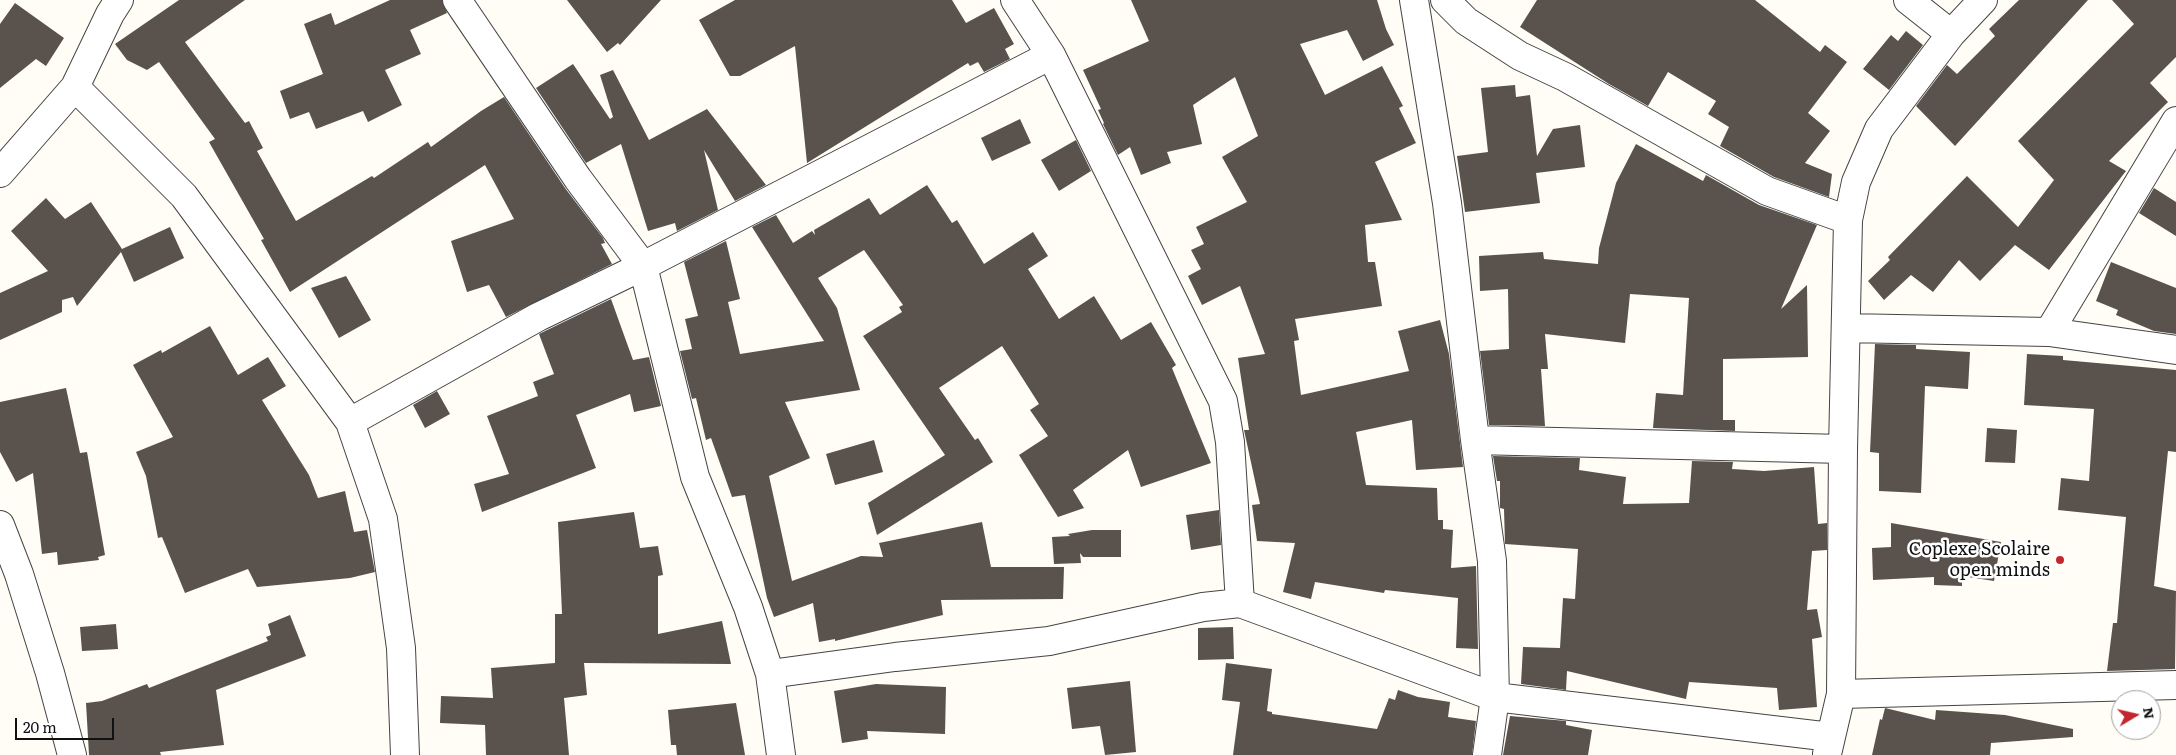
<!DOCTYPE html>
<style>
body{margin:0}
#map{position:relative;width:2176px;height:755px;overflow:hidden;background:#fffdf5;font-family:Literata,serif}
canvas{display:block}
.north{position:absolute;left:2111px;top:690px;width:50px;height:50px;box-sizing:border-box;background:#fff;border:1px solid #a0a0a0;border-radius:50%;rotate:81deg;font-size:14px;font-weight:700;line-height:20px;text-align:center;color:#111}
.north::after{content:'';display:block;margin:auto;width:18px;height:22px;background:#c4262e;clip-path:polygon(50% 0,100% 100%,50% 72%,0 100%)}
.scale{position:absolute;left:15px;top:718px;width:99px;height:22px;box-sizing:border-box;border:2px solid #111;border-top:0;padding-left:6px;font-size:15px;line-height:18px;white-space:nowrap;color:#111;-webkit-text-stroke:4px #fff;paint-order:stroke}
</style>
<div id="map">
<canvas width="2176" height="755"></canvas>
<div class="north">N</div>
<div class="scale">20 m</div>
</div>
<script>
const context = document.querySelector('canvas').getContext('2d');
context.lineJoin = 'round';
function fillPath(path, color) { context.fillStyle = color; context.fill(path, 'evenodd'); }
const poly = rows => new Path2D(rows.map(r => 'M' + r).join(''));
function stroke(path, color, width, dash) { context.strokeStyle = color; context.lineWidth = width; context.lineCap = dash ? 'butt' : 'round'; context.setLineDash(dash || []); context.stroke(path); }
function label(font, color, halo, rows, align = 'center') {
  context.font = font + ' Literata,serif'; context.lineWidth = 5; context.setLineDash([]); context.textBaseline = 'middle'; context.strokeStyle = halo; context.fillStyle = color; for (const [text, x, y, turn = 0] of rows) {
    context.save(); context.translate(x, y); context.rotate((+turn || 0) * Math.PI / 180); context.textAlign = isNaN(turn) ? turn : align; if (halo) context.strokeText(text, 0, 0); context.fillText(text, 0, 0); context.restore();
  }
}
fillPath(poly([
 [179,0,245,0,185,42,245,123,249,121,263,148,257,151,296,221,372,176,374,178,428,142,431,147,481,111,504,97,565,188,603,238,605,243,601,244,612,264,506,317,489,285,467,292,451,241,514,219,485,165,290,292,261,240,264,239,209,142,215,139,159,62,147,70,127,60,115,44],
 [390,0,442,0,447,13,410,30,421,54,385,70,402,105,368,122,363,111,316,129,309,112,290,119,280,91,323,74,304,24,331,13,335,25],
 [567,0,661,0,620,45,618,43,607,52],
 [735,0,952,0,966,23,994,8,1014,44,1005,49,1010,59,984,72,978,62,970,66,968,63,807,163,795,46,740,76,730,76,699,20],
 [1131,0,1377,0,1386,29,1394,45,1363,61,1347,30,1300,44,1325,95,1382,66,1403,106,1399,108,1416,143,1375,162,1402,220,1365,225,1368,262,1375,262,1382,306,1295,319,1299,340,1294,341,1301,395,1409,371,1398,331,1440,320,1449,354,1463,467,1416,470,1412,420,1356,432,1366,485,1437,488,1438,520,1443,520,1443,529,1453,530,1451,568,1476,566,1478,649,1456,648,1458,598,1385,590,1384,593,1315,582,1311,599,1283,592,1295,543,1257,541,1252,505,1260,504,1244,430,1249,430,1238,358,1265,354,1240,286,1202,305,1188,276,1201,269,1191,250,1204,244,1196,227,1247,202,1222,157,1258,136,1235,77,1193,105,1202,144,1167,152,1171,163,1141,175,1130,147,1118,155,1103,124,1104,123,1098,110,1101,109,1083,70,1149,41],
 [1537,0,1755,0,1820,52,1825,45,1847,62,1808,113,1830,131,1805,163,1832,174,1829,197,1774,177,1720,146,1729,127,1708,114,1716,101,1668,72,1648,106,1609,84,1520,27],
 [2019,0,2088,0,1955,146,1916,106,1947,65,1957,74,1995,36,1989,29],
 [2112,0,2176,0,2176,57,2150,83,2168,102,2109,161,2126,171,2049,270,2015,245,1980,281,1959,260,1933,292,1911,275,1884,300,1868,281,1890,260,1888,257,1967,176,2018,227,2054,180,2018,141,2134,24],
 [15,3,64,38,46,66,36,59,0,88,0,24],
 [1906,31,1923,45,1889,90,1863,69,1891,35,1898,41],
 [573,64,610,119,613,117,600,75,613,70,649,140,707,109,766,185,735,201,704,150,718,210,677,231,675,223,648,231,621,144,586,163,536,88],
 [1515,85,1516,97,1530,95,1537,156,1553,129,1580,125,1585,167,1536,173,1540,203,1465,212,1457,156,1488,152,1481,88],
 [1020,119,1031,143,992,161,981,138],
 [1076,140,1091,171,1059,191,1041,160],
 [1636,144,1703,181,1706,175,1759,205,1817,225,1781,309,1807,285,1808,357,1723,359,1723,420,1735,420,1735,431,1653,428,1656,393,1683,395,1689,298,1630,294,1625,343,1545,334,1548,369,1541,369,1545,426,1489,425,1480,351,1509,349,1508,289,1480,291,1479,256,1543,252,1544,259,1598,264,1599,248,1616,183],
 [927,185,952,223,957,220,984,264,1033,232,1048,256,1028,269,1059,319,1094,296,1121,340,1151,322,1176,365,1172,368,1211,463,1141,487,1128,450,1073,490,1084,508,1058,517,1019,455,1048,436,1030,410,1039,404,1002,346,939,388,975,440,978,438,993,462,877,535,868,503,945,455,863,336,902,312,899,307,903,305,864,250,818,278,837,308,860,390,785,402,810,458,769,476,792,581,861,556,883,557,879,543,982,522,991,567,1064,567,1063,599,941,600,943,615,835,641,835,639,819,642,813,603,774,617,767,598,745,495,732,497,711,438,706,440,696,398,692,399,680,351,692,349,685,319,698,316,684,262,726,241,740,299,728,302,740,354,824,341,752,227,776,215,793,243,812,231,815,235,814,230,869,198,880,215],
 [2154,188,2176,202,2176,236,2139,213],
 [46,198,65,219,91,202,122,249,170,227,184,258,134,282,121,252,77,306,73,297,62,300,62,312,0,340,0,293,48,271,11,231],
 [2111,262,2176,288,2176,334,2154,331,2116,315,2118,310,2096,301],
 [346,276,371,320,339,338,311,288],
 [611,299,633,360,649,357,661,406,634,412,630,394,576,415,596,468,482,512,474,484,509,474,487,416,538,396,533,382,554,374,539,334],
 [210,326,238,375,268,357,286,386,262,400,309,475,318,498,345,491,354,532,367,530,375,572,350,578,257,587,248,569,185,593,162,537,158,538,146,476,136,452,173,437,133,365,161,350,162,353],
 [1875,344,1916,345,1916,349,1970,352,1968,389,1925,386,1921,493,1879,491,1879,453,1870,452],
 [2027,354,2063,356,2063,360,2176,370,2176,452,2168,451,2154,586,2176,591,2175,669,2107,671,2113,623,2117,623,2126,517,2058,510,2061,478,2089,481,2094,409,2024,405],
 [66,388,80,453,87,452,105,555,98,557,99,560,58,565,57,552,42,554,33,473,16,482,0,452,0,402],
 [437,391,450,414,425,428,413,405],
 [1987,428,2017,430,2015,463,1985,462],
 [874,440,883,472,835,485,826,454],
 [1493,456,1580,458,1579,470,1626,477,1623,504,1689,503,1692,461,1733,462,1732,469,1764,471,1814,467,1818,524,1827,523,1827,550,1812,551,1807,610,1817,609,1822,637,1812,639,1817,707,1779,710,1777,688,1689,682,1686,699,1567,671,1566,690,1521,684,1523,647,1560,648,1563,598,1575,599,1578,549,1505,544,1504,509,1500,508,1500,481,1497,481],
 [1219,510,1221,545,1191,550,1186,515],
 [634,512,640,548,658,546,663,575,658,576,658,634,722,621,731,664,584,663,587,695,564,698,569,755,486,755,485,725,440,723,441,696,493,698,491,668,555,663,555,614,562,614,558,522],
 [1891,523,2001,542,1994,581,1962,576,1962,586,1934,585,1934,577,1873,580,1872,548,1891,547],
 [1092,530,1121,530,1121,557,1083,557,1080,553,1081,563,1054,564,1052,537,1070,536,1068,534],
 [290,615,306,656,216,690,224,745,160,752,161,755,89,755,86,703,102,701,147,684,149,688,268,641,266,637,271,635,268,624],
 [116,624,118,649,82,651,80,627],
 [1233,627,1234,659,1198,660,1198,628],
 [1226,663,1272,669,1267,711,1272,712,1272,714,1377,729,1389,698,1395,700,1398,690,1418,697,1450,702,1448,717,1476,721,1472,755,1233,755,1240,702,1222,700],
 [1130,681,1136,752,1105,755,1100,726,1072,729,1067,688],
 [876,684,946,687,945,734,867,731,868,739,842,743,834,691],
 [736,703,745,755,677,755,676,745,671,745,668,710],
 [1885,708,1935,720,1936,710,2005,715,2073,729,2073,737,1991,743,1990,755,1872,755,1880,719,1882,720],
 [1510,716,1566,721,1566,725,1592,730,1588,755,1503,755]
]), '#5a524d');
const street = poly([
 [457,0,578,179,643,266,695,477,748,607,770,674,781,755],
 [1015,0,1051,55,1223,401,1230,442,1240,603],
 [1414,0,1447,203,1475,440,1492,561,1495,697,1487,755],
 [1445,0,1466,21,1520,56,1565,77,1767,191,1848,220],
 [1908,0,1951,34],
 [75,87,184,196,350,422,383,519,401,648,405,755],
 [0,173,75,87,110,14,119,0],
 [1846,328,2049,332,2176,350],
 [2049,332,2176,121],
 [350,422,538,317,643,266,1051,55],
 [1475,440,1843,449],
 [0,525,19,574,50,673,72,755],
 [770,674,895,657,1049,641,1203,607,1240,603,1495,697,1831,737],
 [1841,694,2176,685],
 [1827,754,1841,694,1843,449,1848,220,1856,182,1879,129,1951,34,1983,0]
]);
stroke(street, '#444', 30);
stroke(street, '#fff', 28);
for (const [x, y, r, color] of [
 [2060,560,5,"#c4262e"]
]) { const dot = new Path2D(); dot.arc(x, y, r, 0, 2 * Math.PI); context.fillStyle = color; context.fill(dot); stroke(dot, '#fff', 2); }
label('18px', '#111', '#fff', [
 ["Coplexe Scolaire",2050,550],
 ["open minds",2050,571]
], 'right');
</script>
